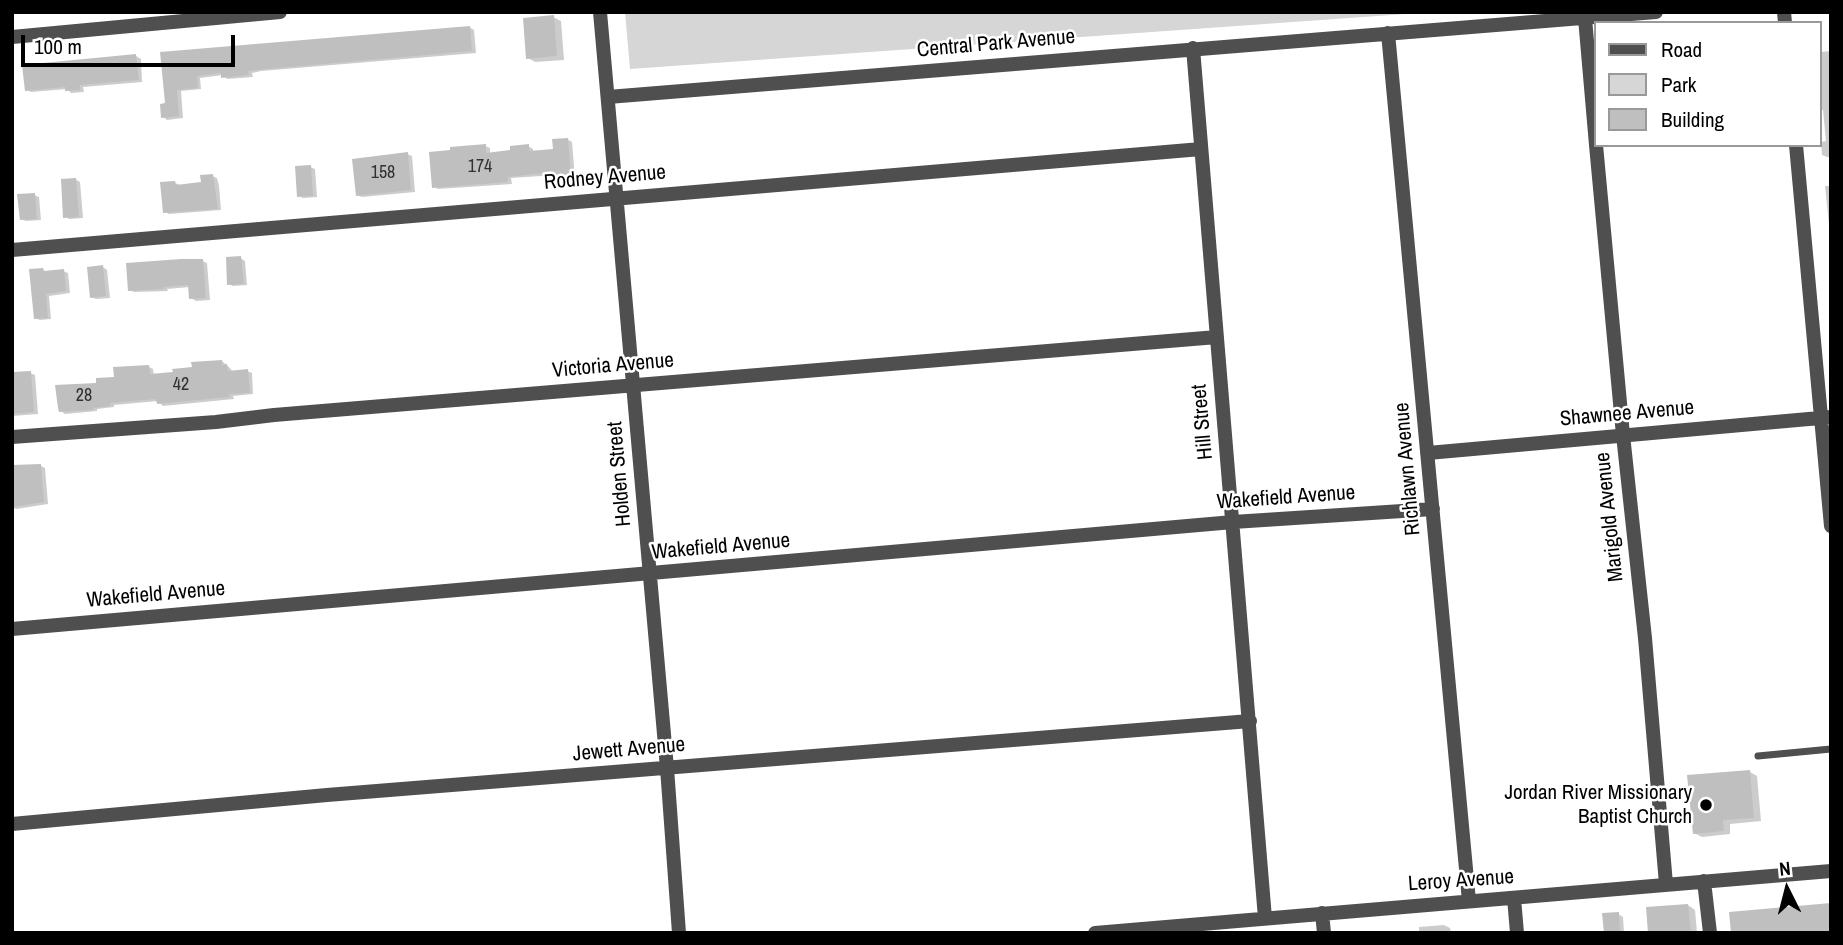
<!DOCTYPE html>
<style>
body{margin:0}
#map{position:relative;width:1843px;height:945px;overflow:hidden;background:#fff;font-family:"Archivo Narrow",sans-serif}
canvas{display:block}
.frame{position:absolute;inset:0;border:14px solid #000;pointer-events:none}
.legend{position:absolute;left:1594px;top:21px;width:228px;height:126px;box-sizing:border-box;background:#fff;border:2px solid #999;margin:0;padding:9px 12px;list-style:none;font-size:21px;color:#000}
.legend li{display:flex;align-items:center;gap:14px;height:35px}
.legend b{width:35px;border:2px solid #999}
.north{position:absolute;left:1752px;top:854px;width:70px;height:70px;-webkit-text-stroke:5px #fff;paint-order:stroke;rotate:354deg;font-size:19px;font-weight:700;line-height:28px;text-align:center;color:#000}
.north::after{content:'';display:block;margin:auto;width:24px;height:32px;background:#000;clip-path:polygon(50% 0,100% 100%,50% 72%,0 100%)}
.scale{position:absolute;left:21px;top:35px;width:214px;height:32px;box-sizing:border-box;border:4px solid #000;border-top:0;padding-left:9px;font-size:21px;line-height:24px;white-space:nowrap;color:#000;-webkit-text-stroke:5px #fff;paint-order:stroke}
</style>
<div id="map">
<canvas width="1843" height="945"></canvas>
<div class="frame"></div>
<ul class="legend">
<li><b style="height:9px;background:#4f4f4f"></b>Road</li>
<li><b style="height:19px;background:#d6d6d6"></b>Park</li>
<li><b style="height:19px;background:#bfbfbf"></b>Building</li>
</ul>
<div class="north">N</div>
<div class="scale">100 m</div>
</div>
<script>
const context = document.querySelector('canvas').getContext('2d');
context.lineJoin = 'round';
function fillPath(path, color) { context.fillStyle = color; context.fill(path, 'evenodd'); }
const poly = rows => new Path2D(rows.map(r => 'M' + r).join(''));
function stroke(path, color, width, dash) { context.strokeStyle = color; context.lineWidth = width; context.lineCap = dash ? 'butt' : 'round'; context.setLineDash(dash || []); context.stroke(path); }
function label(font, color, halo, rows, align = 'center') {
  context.font = font + ' "Archivo Narrow",sans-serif'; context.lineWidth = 5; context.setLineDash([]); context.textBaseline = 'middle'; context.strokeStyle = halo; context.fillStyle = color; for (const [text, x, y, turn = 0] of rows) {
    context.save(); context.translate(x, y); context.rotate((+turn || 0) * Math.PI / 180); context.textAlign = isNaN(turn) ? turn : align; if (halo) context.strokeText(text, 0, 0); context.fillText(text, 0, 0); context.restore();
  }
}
fillPath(poly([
 [625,12,1434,12,630,69]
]), '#d6d6d6');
fillPath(poly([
 [553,17,561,21,564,60,535,62,528,58],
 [469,27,474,30,476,53,261,71,252,73,253,77,227,79,223,75,200,78,201,89,181,91,183,118,167,120,163,117,167,105,162,54],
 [1831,51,1831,157,1827,157,1822,155,1821,142,1826,141,1823,110,1820,110,1820,52],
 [136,56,141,59,142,82,83,87,84,92,71,93,67,89,31,92,27,90],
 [567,139,572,142,575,179,561,180,556,175,511,178,512,184,438,189,433,186,485,146,490,148,490,154,512,152,528,146,533,149,533,152,555,150],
 [407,154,412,156,415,192,362,197,357,195],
 [310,167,315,169,317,197,303,198,299,196],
 [212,176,217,178,219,186,221,210,169,214,165,212,175,183,180,185,203,184],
 [75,179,80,182,83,218,69,219,65,217],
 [1825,186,1831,186,1831,243],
 [34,195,39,197,41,220,26,221,21,219],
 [240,258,245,261,247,285,233,286,229,284],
 [202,261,207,263,210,300,196,301,191,298,190,287,167,289,168,291,134,292,130,290],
 [103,267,107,270,110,298,96,299,91,297],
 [43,270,48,273,63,271,68,273,70,293,49,296,51,319,40,320,35,318],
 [222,361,231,369,232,372,247,371,252,373,253,394,233,396,234,399,163,406,158,401,114,405,114,407,97,409,97,411,65,414,61,411,98,385,149,367,153,369,154,376,175,374],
 [30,373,35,375,38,414,12,416,12,386],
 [41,466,45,468,48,504,16,509,12,507],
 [1750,772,1757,776,1761,821,1730,824,1730,834,1702,837,1694,833],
 [1688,905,1695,910,1697,933,1650,933],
 [1618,914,1623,917,1624,933,1605,933],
 [1444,925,1450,928,1451,933,1419,933,1419,927]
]), '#0003');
fillPath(poly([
 [554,15,557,56,526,59,523,18],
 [470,26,472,51,256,70,248,71,249,75,221,78,221,73,197,76,198,88,177,90,179,116,161,118,160,104,165,103,160,52],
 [136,54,139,80,80,85,80,90,65,91,65,87,25,91,22,65],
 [568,138,571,177,555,179,554,173,535,174,508,177,508,182,432,188,429,152,450,150,450,147,486,144,486,153,510,150,510,146,529,144,529,151,553,149,552,139],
 [408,152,411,190,356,196,352,159],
 [311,165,313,196,297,197,295,166],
 [213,174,218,209,163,213,160,182,175,181,176,185,201,182,200,175],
 [76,178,79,217,63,218,61,179],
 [35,193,37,219,20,220,17,194],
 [241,256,244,284,227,285,226,257],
 [181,259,203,259,206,298,189,299,188,285,164,287,164,289,128,291,126,263],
 [103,265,106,296,90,298,87,267],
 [43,268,44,271,64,269,66,291,46,294,48,318,34,319,29,269],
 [222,360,222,365,227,364,228,371,248,369,250,393,229,394,230,397,157,404,156,399,110,403,111,406,93,408,93,410,59,412,58,408,55,385,96,383,96,378,114,377,113,367,149,365,150,374,173,372,172,369,192,367,191,362],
 [31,371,34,412,12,414,12,372],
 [41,464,44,502,12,507,12,465],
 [1750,770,1754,818,1723,820,1724,831,1693,834,1687,775],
 [1831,903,1831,933,1731,933,1729,912],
 [1688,904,1691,933,1648,933,1646,907],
 [1619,912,1620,933,1604,933,1602,913]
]), '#bfbfbf');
stroke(poly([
 [1758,756,1831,749]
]), '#4f4f4f', 7);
stroke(poly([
 [600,12,667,768,679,933],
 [1784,12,1785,23],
 [1585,18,1596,145],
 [1388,33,1469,901],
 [12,37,280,12],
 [1193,48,1265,918],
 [608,97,1656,12],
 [1596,145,1623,435,1645,638,1666,884],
 [1796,145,1831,526],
 [12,250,1201,149],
 [12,437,216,422,274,415,1217,337],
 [1428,453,1831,417],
 [12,629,1233,522,1433,509],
 [12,824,327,795,1250,721],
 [1704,881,1710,933],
 [1514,898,1517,933],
 [1322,913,1324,933],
 [1095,933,1831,871]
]), '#4f4f4f', 14);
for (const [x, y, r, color] of [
 [1706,805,7,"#000"]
]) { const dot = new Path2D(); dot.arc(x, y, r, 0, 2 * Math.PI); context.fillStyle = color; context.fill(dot); stroke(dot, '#fff', 2.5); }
label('18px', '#303030', null, [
 ["174",480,167],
 ["158",383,173],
 ["42",181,385],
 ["28",84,396]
]);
label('21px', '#000', '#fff', [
 ["Central Park Avenue",996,44,-5],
 ["Rodney Avenue",605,178,-5],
 ["Victoria Avenue",613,366,-5],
 ["Shawnee Avenue",1627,414,-5],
 ["Hill Street",1203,422,-95],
 ["Richlawn Avenue",1408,469,-95],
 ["Holden Street",620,474,-95],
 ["Wakefield Avenue",1286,498,-4],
 ["Marigold Avenue",1610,517,-96],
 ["Wakefield Avenue",721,547,-5],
 ["Wakefield Avenue",156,595,-5],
 ["Jewett Avenue",629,750,-5],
 ["Leroy Avenue",1461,881,-4]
]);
label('21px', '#000', '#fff', [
 ["Jordan River Missionary",1692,793],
 ["Baptist Church",1692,817]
], 'right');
</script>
